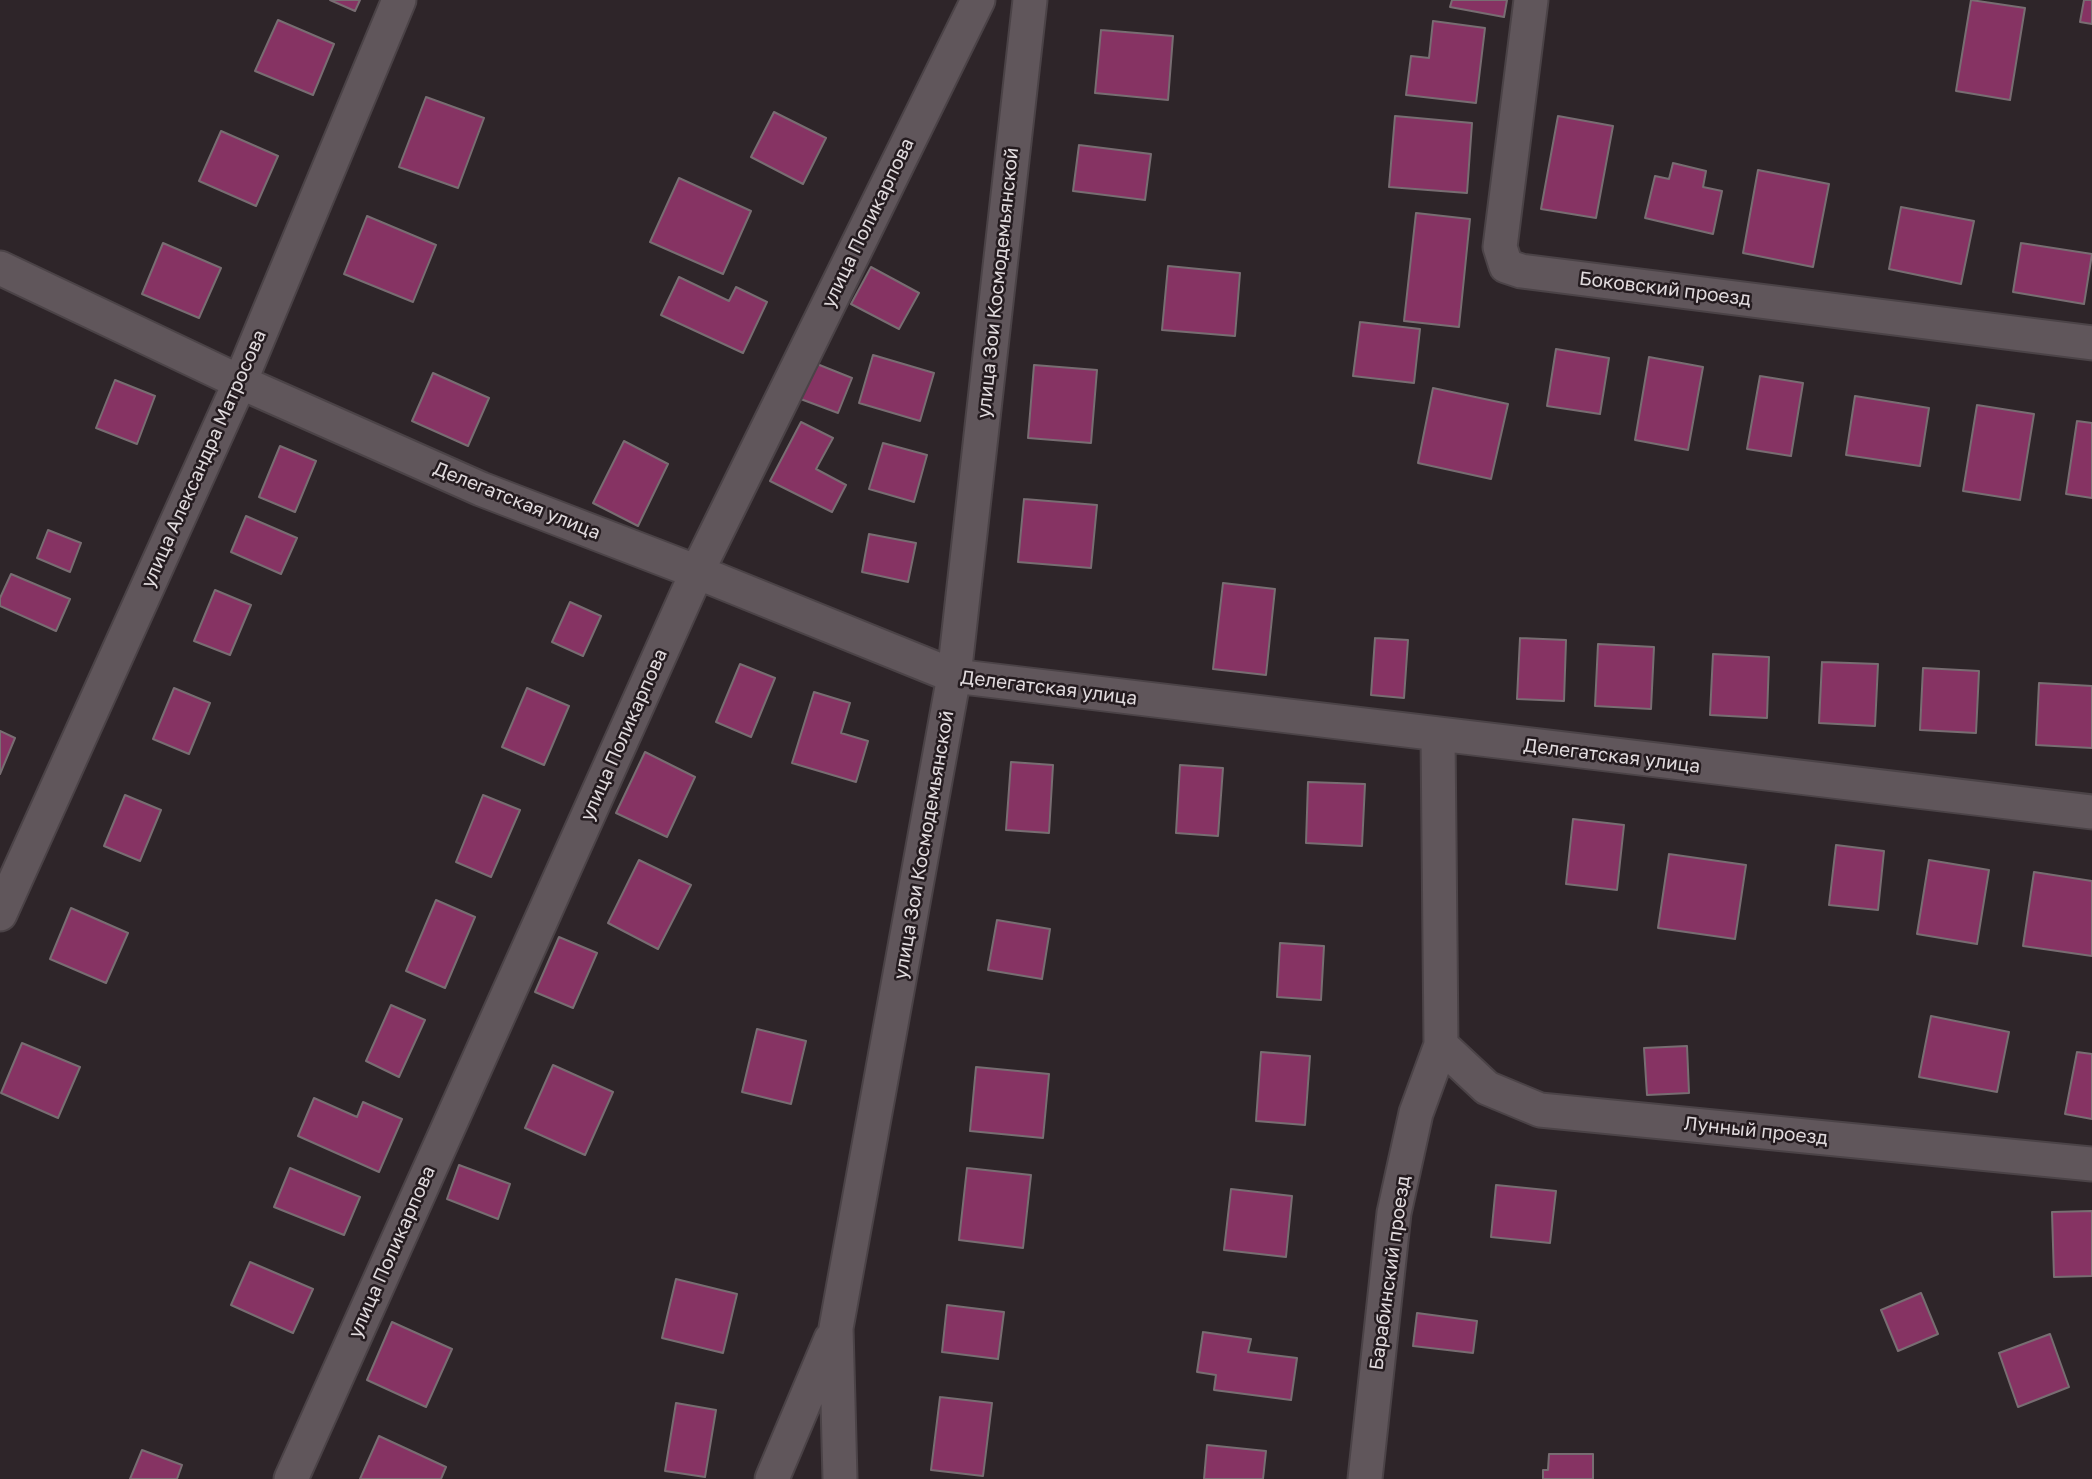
<!DOCTYPE html>
<meta charset="utf-8">
<style>
body{margin:0}
canvas{display:block;background:#2e2529}
</style>
<canvas width="2092" height="1479"></canvas>
<script>
const context = document.querySelector('canvas').getContext('2d');
context.lineJoin = 'round';
function fillPath(path, color) { context.fillStyle = color; context.fill(path, 'evenodd'); }
const poly = rows => new Path2D(rows.map(r => 'M' + r).join(''));
function stroke(path, color, width, dash) { context.strokeStyle = color; context.lineWidth = width; context.lineCap = dash ? 'butt' : 'round'; context.setLineDash(dash || []); context.stroke(path); }
function label(font, color, halo, rows, align = 'center') {
  context.font = font + ' "Golos Text",sans-serif'; context.lineWidth = 5; context.setLineDash([]); context.textBaseline = 'middle'; context.strokeStyle = halo; context.fillStyle = color; for (const [text, x, y, turn = 0] of rows) {
    context.save(); context.translate(x, y); context.rotate((+turn || 0) * Math.PI / 180); context.textAlign = isNaN(turn) ? turn : align; if (halo) context.strokeText(text, 0, 0); context.fillText(text, 0, 0); context.restore();
  }
}
const building = poly([
 [330,0,360,0,355,11,330,0],
 [1452,0,1507,0,1504,17,1450,7,1452,0],
 [1971,0,2025,8,2010,100,1956,91,1971,0],
 [2084,0,2092,0,2092,24,2080,22,2084,0],
 [278,20,334,44,313,95,255,71,278,20],
 [1433,21,1485,28,1476,103,1406,95,1411,56,1429,58,1433,21],
 [1101,30,1173,36,1168,100,1095,93,1101,30],
 [426,97,484,118,458,188,399,167,426,97],
 [774,112,826,138,803,184,751,157,774,112],
 [1395,116,1472,123,1467,193,1389,187,1395,116],
 [1558,116,1613,126,1596,218,1541,209,1558,116],
 [221,131,278,156,256,206,199,181,221,131],
 [1079,145,1151,154,1145,200,1073,191,1079,145],
 [1673,163,1706,171,1703,187,1722,191,1713,234,1645,218,1655,176,1669,179,1673,163],
 [1758,170,1829,184,1813,267,1743,253,1758,170],
 [679,178,751,211,723,274,650,242,679,178],
 [1901,207,1974,221,1961,284,1889,269,1901,207],
 [1416,213,1470,219,1459,327,1404,321,1416,213],
 [367,216,436,245,413,302,344,274,367,216],
 [163,243,221,268,199,318,142,294,163,243],
 [2021,243,2092,254,2084,304,2013,292,2021,243],
 [1168,266,1240,273,1235,336,1162,330,1168,266],
 [871,267,919,293,899,329,851,304,871,267],
 [679,277,729,301,736,287,767,302,743,353,661,315,679,277],
 [1360,322,1420,329,1414,383,1353,376,1360,322],
 [1556,349,1609,358,1600,414,1547,406,1556,349],
 [873,355,934,373,920,421,859,403,873,355],
 [1649,357,1703,367,1688,450,1635,440,1649,357],
 [812,362,852,378,838,413,798,398,812,362],
 [1034,365,1097,370,1091,443,1028,438,1034,365],
 [433,373,489,398,468,446,412,421,433,373],
 [1760,376,1803,383,1791,456,1747,449,1760,376],
 [115,380,155,396,137,444,96,428,115,380],
 [1433,388,1508,404,1491,479,1418,463,1433,388],
 [1855,396,1929,408,1920,466,1846,455,1855,396],
 [1977,405,2034,414,2020,500,1963,491,1977,405],
 [2077,421,2092,423,2092,498,2066,494,2077,421],
 [801,422,833,438,816,469,846,485,832,512,770,481,801,422],
 [624,441,668,464,638,526,593,503,624,441],
 [883,443,927,455,914,502,869,489,883,443],
 [280,446,316,461,295,512,259,497,280,446],
 [1024,499,1097,505,1091,568,1018,562,1024,499],
 [246,516,297,538,281,574,231,552,246,516],
 [48,530,81,543,70,572,37,558,48,530],
 [869,534,916,543,908,582,862,572,869,534],
 [11,574,70,599,56,631,0,606,0,598,11,574],
 [1223,583,1275,589,1266,675,1213,669,1223,583],
 [215,590,251,605,230,655,194,641,215,590],
 [570,602,601,616,583,656,552,642,570,602],
 [1375,638,1408,640,1404,698,1371,695,1375,638],
 [1520,638,1566,640,1564,701,1517,699,1520,638],
 [1598,644,1654,647,1651,709,1595,706,1598,644],
 [1713,654,1769,657,1767,718,1710,715,1713,654],
 [1822,662,1878,664,1875,726,1819,723,1822,662],
 [740,664,775,678,751,737,716,722,740,664],
 [1923,668,1979,671,1976,733,1920,730,1923,668],
 [2039,683,2092,686,2092,748,2036,745,2039,683],
 [174,688,210,703,189,754,153,739,174,688],
 [527,688,569,706,544,765,502,747,527,688],
 [814,692,850,703,841,733,868,741,856,782,792,763,814,692],
 [0,731,15,738,0,774,0,731],
 [645,752,695,777,667,837,616,813,645,752],
 [1011,762,1053,765,1049,833,1006,830,1011,762],
 [1180,765,1223,768,1218,836,1176,833,1180,765],
 [1308,782,1365,784,1362,846,1306,843,1308,782],
 [125,795,161,810,140,861,104,846,125,795],
 [483,795,520,810,491,877,456,862,483,795],
 [1573,819,1624,825,1617,890,1566,884,1573,819],
 [1836,845,1884,851,1878,910,1829,905,1836,845],
 [1669,854,1746,865,1735,939,1658,928,1669,854],
 [639,860,691,885,658,949,608,923,639,860],
 [1929,860,1989,870,1977,944,1917,934,1929,860],
 [2034,872,2092,881,2092,956,2023,946,2034,872],
 [436,900,475,917,445,988,406,971,436,900],
 [71,908,128,933,106,983,50,959,71,908],
 [997,920,1050,929,1042,979,988,970,997,920],
 [559,937,597,953,573,1008,535,992,559,937],
 [1280,943,1324,946,1321,1000,1277,997,1280,943],
 [391,1005,425,1020,399,1077,366,1061,391,1005],
 [1931,1016,2009,1032,1997,1092,1919,1077,1931,1016],
 [757,1029,806,1041,791,1104,742,1092,757,1029],
 [22,1043,80,1067,58,1118,1,1093,22,1043],
 [1687,1046,1689,1093,1647,1095,1644,1048,1687,1046],
 [1261,1052,1310,1056,1305,1125,1256,1121,1261,1052],
 [2077,1052,2092,1054,2092,1119,2065,1114,2077,1052],
 [553,1065,613,1092,585,1155,525,1128,553,1065],
 [976,1067,1049,1074,1043,1138,970,1131,976,1067],
 [314,1098,357,1117,363,1102,402,1119,379,1172,298,1136,314,1098],
 [459,1165,510,1184,498,1219,447,1199,459,1165],
 [290,1168,360,1197,344,1235,274,1207,290,1168],
 [967,1168,1031,1175,1023,1248,959,1240,967,1168],
 [1496,1185,1556,1191,1550,1243,1491,1237,1496,1185],
 [1231,1189,1292,1196,1286,1257,1224,1250,1231,1189],
 [2092,1211,2092,1276,2054,1277,2052,1212,2092,1211],
 [250,1262,313,1289,293,1333,231,1305,250,1262],
 [676,1279,737,1294,723,1353,662,1338,676,1279],
 [1921,1293,1938,1334,1898,1351,1881,1310,1921,1293],
 [947,1305,1004,1312,998,1359,942,1352,947,1305],
 [1417,1313,1477,1321,1473,1353,1413,1346,1417,1313],
 [392,1322,452,1349,426,1407,367,1380,392,1322],
 [1203,1332,1251,1339,1248,1352,1297,1358,1291,1400,1214,1390,1216,1375,1197,1372,1203,1332],
 [2050,1334,2069,1387,2018,1407,1999,1353,2050,1334],
 [940,1397,992,1403,983,1476,931,1470,940,1397],
 [676,1403,716,1410,705,1477,665,1471,676,1403],
 [379,1436,446,1467,441,1479,360,1479,379,1436],
 [1207,1445,1266,1451,1263,1479,1204,1479,1207,1445],
 [142,1450,182,1465,177,1479,130,1479,142,1450],
 [1549,1454,1593,1454,1593,1479,1543,1479,1543,1470,1548,1470,1549,1454]
]);
fillPath(building, '#863363');
stroke(building, '#786d72', 2);
const street = poly([
 [1531,0,1500,247,1506,266,1521,271,2092,343],
 [0,268,240,382,481,489,697,572,954,676,2092,812],
 [0,914,240,382,399,0],
 [1441,1045,1487,1088,1540,1110,2092,1164],
 [291,1479,697,572,978,0],
 [772,1479,831,1339],
 [840,1479,836,1328,954,676,1030,0],
 [1365,1479,1394,1213,1416,1113,1441,1045,1438,736]
]);
stroke(street, '#4b4347', 37);
stroke(street, '#60565b', 33);
label('19px', '#e1dbde', '#241b1f', [
 ["улица Поликарпова",868,223,-64],
 ["улица Зои Космодемьянской",998,283,-84],
 ["Боковский проезд",1665,289,7],
 ["улица Александра Матросова",204,459,-66],
 ["Делегатская улица",517,501,22],
 ["Делегатская улица",1049,688,7],
 ["улица Поликарпова",624,735,-66],
 ["Делегатская улица",1612,756,7],
 ["улица Зои Космодемьянской",924,845,-80],
 ["Лунный проезд",1756,1131,6],
 ["улица Поликарпова",392,1252,-66],
 ["Барабинский проезд",1390,1273,-82]
]);
</script>
